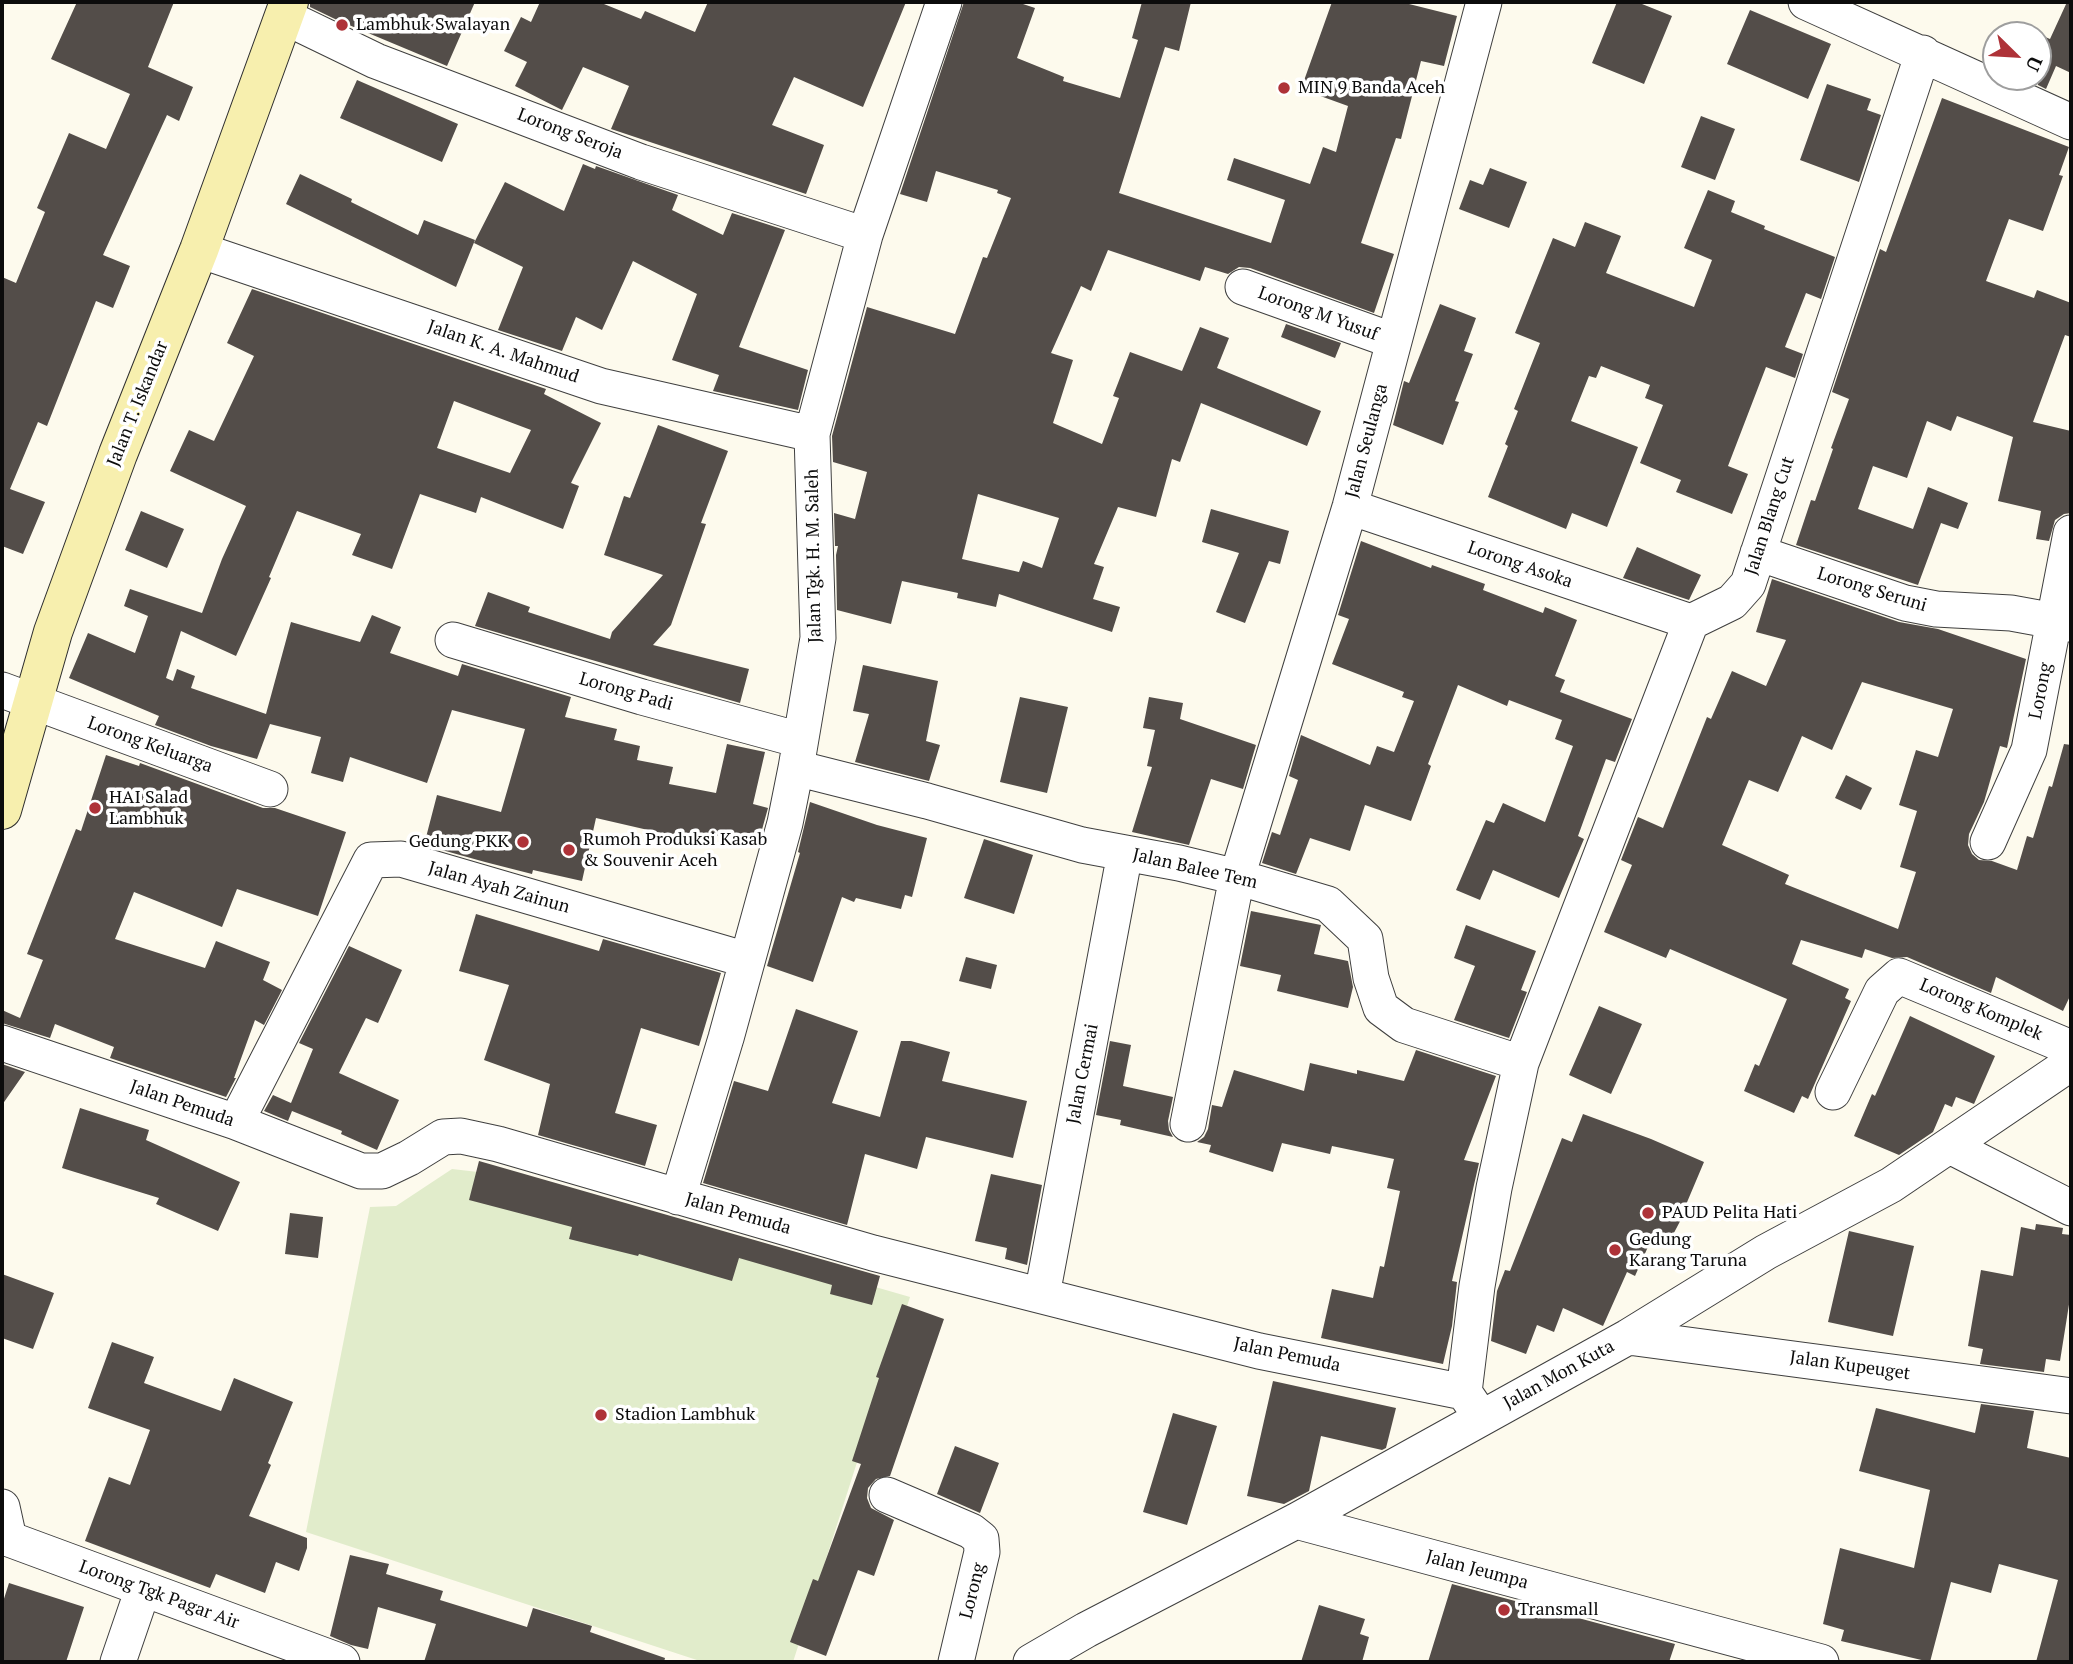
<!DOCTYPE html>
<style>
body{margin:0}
#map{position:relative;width:2073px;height:1664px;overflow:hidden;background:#fdfaed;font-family:"PT Serif",serif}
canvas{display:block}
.frame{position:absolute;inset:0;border:4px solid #0c0c0c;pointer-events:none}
.north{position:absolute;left:1982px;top:21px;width:70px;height:70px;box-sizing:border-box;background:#fff;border:2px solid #9e9e9e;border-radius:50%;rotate:114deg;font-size:19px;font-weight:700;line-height:28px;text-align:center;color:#0c0c0c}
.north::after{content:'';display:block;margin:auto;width:24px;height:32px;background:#ae3238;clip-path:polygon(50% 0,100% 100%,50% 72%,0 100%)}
</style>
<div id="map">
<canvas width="2073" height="1664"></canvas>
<div class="frame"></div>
<div class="north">U</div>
</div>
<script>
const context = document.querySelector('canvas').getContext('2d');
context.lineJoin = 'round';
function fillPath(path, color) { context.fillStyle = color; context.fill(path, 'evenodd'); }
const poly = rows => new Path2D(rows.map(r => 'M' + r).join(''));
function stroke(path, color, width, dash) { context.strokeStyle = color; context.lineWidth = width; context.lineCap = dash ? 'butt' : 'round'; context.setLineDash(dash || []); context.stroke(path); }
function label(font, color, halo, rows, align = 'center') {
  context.font = font + ' "PT Serif",serif'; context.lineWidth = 7; context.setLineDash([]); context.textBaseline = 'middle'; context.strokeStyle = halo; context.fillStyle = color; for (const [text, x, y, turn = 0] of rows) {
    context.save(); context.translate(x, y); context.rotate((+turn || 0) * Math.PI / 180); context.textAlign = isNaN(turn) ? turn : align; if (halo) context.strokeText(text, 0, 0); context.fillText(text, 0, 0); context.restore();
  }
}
fillPath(poly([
 [452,1169,478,1172,910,1297,793,1662,703,1662,306,1532,370,1207,396,1206]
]), '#e1eccb');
fillPath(poly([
 [77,2,174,2,148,67,193,87,179,121,167,115,103,255,130,266,113,308,96,301,47,426,38,422,10,489,45,502,23,554,2,546,2,277,16,283,45,212,37,208,69,133,106,149,130,94,51,59],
 [310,2,475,2,447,66,337,20,310,7],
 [540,2,599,2,641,19,645,11,695,32,708,2,906,2,863,107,794,77,772,125,824,145,806,194,611,129,629,86,583,67,562,110,515,86,527,62,504,51,521,17,531,22],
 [964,2,1017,2,1035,8,1017,58,1064,77,1063,81,1120,98,1138,40,1132,38,1142,2,1191,2,1179,51,1165,47,1119,193,1271,243,1285,200,1227,180,1234,158,1310,184,1323,147,1336,152,1348,106,1301,89,1332,2,1401,2,1457,16,1444,66,1421,61,1401,139,1396,138,1361,243,1394,254,1374,313,1250,268,1239,267,1228,274,1205,267,1200,281,1108,250,1091,291,1081,286,1051,353,1073,360,1053,423,1102,444,1119,398,1113,396,1130,352,1182,371,1200,327,1229,338,1217,368,1321,411,1307,446,1201,403,1180,462,1172,459,1156,517,1118,507,1094,564,1104,567,1093,599,1120,607,1112,632,999,594,996,607,957,598,958,593,902,581,891,624,837,610,836,555,838,546,835,546,834,513,855,519,867,472,833,462,832,436,867,307,955,334,983,257,987,258,1011,198,997,193,998,190,936,171,927,202,900,194],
 [978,494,1059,518,1042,568,1023,561,1019,572,962,559],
 [1617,2,1637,2,1672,16,1644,84,1592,63],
 [2067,2,2071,2,2071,73,2056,66,2046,89,2038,85,2038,34,2050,39],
 [1750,10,1831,44,1808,99,1727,64],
 [357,80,458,124,442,162,340,118],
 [1827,84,1871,99,1867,110,1881,115,1859,182,1800,160],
 [1942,98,2069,147,2059,175,2063,176,2043,231,2009,219,1986,281,2034,298,2037,290,2071,303,2071,337,2065,335,2033,422,2071,431,2071,513,2064,514,2055,520,2049,541,2036,539,2041,511,1998,501,2013,437,1957,416,1951,431,1927,421,1907,478,1873,466,1858,509,1913,529,1928,487,1968,503,1958,529,1941,523,1918,585,1796,545,1811,500,1815,501,1833,449,1831,448,1849,399,1832,392,1880,249,1886,252],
 [1701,116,1735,129,1715,180,1681,167],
 [583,164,595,169,596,166,678,195,672,210,723,235,732,213,785,230,739,347,808,370,798,410,713,391,719,375,672,360,697,294,633,261,602,330,576,317,562,351,498,330,523,267,474,243,505,182,564,211],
 [1490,168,1527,182,1509,228,1459,209,1470,180,1483,185],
 [300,174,352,199,351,202,418,235,424,220,475,240,456,287,286,204],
 [1708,190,1735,201,1731,212,1765,226,1764,229,1835,257,1821,299,1806,293,1785,347,1803,354,1795,378,1766,367,1728,466,1748,474,1732,514,1676,492,1681,480,1640,463,1663,405,1645,398,1650,385,1601,366,1596,378,1589,376,1571,421,1638,447,1607,527,1572,513,1566,529,1488,497,1508,446,1505,444,1518,411,1514,409,1540,343,1515,333,1553,238,1575,247,1585,222,1621,236,1606,273,1694,307,1712,260,1684,248],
 [252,289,546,389,544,394,601,423,571,483,579,486,563,529,481,497,476,513,420,494,392,569,352,555,361,534,297,511,269,577,271,578,236,656,181,631,166,678,173,681,177,669,195,676,191,688,266,714,291,622,360,642,372,615,401,627,390,653,458,676,462,664,571,697,565,717,617,729,614,740,640,746,637,760,673,767,669,784,716,793,727,744,765,752,753,804,768,808,758,844,715,835,713,845,596,818,582,881,533,870,532,874,485,862,424,845,437,795,501,812,525,729,452,710,427,783,350,757,343,782,311,773,321,737,270,724,257,759,211,746,155,725,159,716,69,678,88,633,135,653,148,616,124,606,130,589,202,613,222,559,246,506,170,471,189,430,214,441,254,356,227,343],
 [454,401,531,430,510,473,437,448],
 [1440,304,1476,318,1464,351,1473,354,1455,401,1459,402,1443,445,1393,425,1404,381,1409,383],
 [1286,324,1341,343,1335,358,1281,337],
 [658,425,728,451,701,523,706,524,671,625,653,645,749,669,740,703,475,626,488,592,530,607,528,612,610,639,612,632,663,575,604,555,624,496,630,498],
 [1211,509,1289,531,1280,564,1269,561,1245,623,1216,612,1239,553,1202,542],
 [141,511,184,529,167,568,125,550],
 [1361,541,1431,568,1432,565,1485,584,1483,590,1543,613,1545,607,1577,620,1555,676,1565,680,1560,692,1632,719,1615,762,1606,759,1578,836,1584,839,1559,898,1493,870,1480,900,1456,890,1486,820,1494,823,1503,803,1545,822,1573,746,1555,739,1562,720,1509,700,1507,706,1458,685,1428,764,1431,766,1411,821,1365,805,1350,851,1310,838,1296,874,1262,863,1272,832,1280,835,1298,780,1289,776,1301,735,1370,765,1377,746,1394,752,1414,701,1402,697,1404,692,1332,664,1349,619,1338,615],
 [1637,547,1701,575,1689,600,1623,578],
 [1772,579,1899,622,1938,629,2026,659,2007,748,2000,746,1984,802,1969,834,1968,845,1972,854,1979,860,1992,861,2017,870,2027,836,2033,838,2049,786,2052,787,2064,744,2071,745,2071,994,2063,1011,1996,977,1991,993,1907,957,1892,958,1865,949,1862,958,1801,940,1792,964,1849,989,1845,998,1851,1001,1808,1099,1802,1096,1794,1113,1744,1091,1755,1064,1759,1066,1787,999,1670,949,1666,958,1604,932,1632,865,1621,860,1638,817,1663,828,1707,717,1711,719,1732,671,1766,686,1786,640,1756,632],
 [1862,682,1953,709,1938,757,1916,750,1899,805,1917,811,1900,867,1916,872,1898,929,1785,884,1789,875,1722,845,1749,780,1778,792,1802,736,1832,750],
 [863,665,938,681,926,741,940,745,929,781,855,762,869,714,853,711],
 [1020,697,1068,707,1047,793,1000,782],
 [1149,697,1183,703,1180,719,1256,745,1243,789,1211,779,1189,845,1132,832,1152,767,1147,766,1155,730,1143,728],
 [106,755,139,766,140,763,263,808,275,808,346,832,318,916,237,889,222,927,134,892,115,939,205,968,216,941,270,962,263,980,282,990,264,1025,255,1020,234,1078,236,1078,226,1097,110,1058,114,1047,55,1024,50,1038,2,1023,2,1010,20,1018,43,960,27,954,76,829,81,831],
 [1846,775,1872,788,1861,810,1835,798],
 [810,802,877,825,927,838,912,897,905,895,901,909,856,898,854,902,842,897,813,982,767,966,800,853,798,852],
 [984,839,1033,855,1014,914,964,898],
 [1251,911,1321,925,1314,954,1348,961,1353,987,1348,1008,1277,991,1281,975,1240,966],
 [476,914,599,951,603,939,721,973,699,1046,641,1028,615,1113,657,1125,645,1166,538,1135,550,1084,484,1060,509,985,459,971],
 [1466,925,1536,951,1521,990,1527,992,1509,1038,1454,1020,1475,966,1454,958],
 [349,946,402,970,378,1023,366,1018,339,1073,399,1100,377,1150,341,1134,342,1131,292,1111,288,1121,264,1111,273,1095,291,1103,313,1049,299,1043],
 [966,957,997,965,991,989,959,981],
 [1599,1006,1642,1024,1611,1094,1569,1075],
 [796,1009,858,1031,832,1103,880,1117,901,1041,911,1041,950,1052,942,1081,1027,1101,1013,1158,926,1137,917,1169,865,1154,847,1225,703,1183,734,1081,768,1091],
 [1910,1016,1995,1056,1974,1104,1956,1097,1952,1107,1945,1104,1933,1132,1899,1155,1854,1136,1872,1094,1875,1096],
 [1110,1041,1131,1045,1123,1086,1173,1097,1168,1121,1169,1130,1173,1137,1120,1125,1121,1120,1096,1115],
 [1416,1050,1496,1076,1464,1160,1479,1163,1452,1281,1457,1282,1452,1326,1443,1364,1321,1338,1332,1289,1373,1298,1380,1266,1384,1267,1400,1191,1387,1188,1394,1159,1332,1146,1330,1154,1282,1143,1273,1172,1209,1152,1211,1145,1197,1142,1204,1137,1208,1129,1212,1105,1222,1107,1234,1070,1304,1091,1310,1063,1357,1074,1357,1070,1404,1081],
 [2,1064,25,1072,2,1105],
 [80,1108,149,1130,146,1140,240,1182,218,1231,156,1204,159,1198,62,1168],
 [1583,1114,1651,1139,1704,1162,1685,1207,1687,1208,1666,1248,1651,1240,1635,1276,1627,1272,1603,1326,1563,1308,1554,1332,1537,1325,1526,1354,1491,1341,1497,1291,1505,1270,1510,1271,1562,1138,1572,1142],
 [479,1161,880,1276,872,1305,830,1294,832,1285,739,1258,732,1281,639,1254,638,1256,569,1239,572,1227,469,1200],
 [991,1174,1042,1185,1027,1265,1005,1259,1007,1248,975,1241],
 [290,1213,323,1217,318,1258,285,1254],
 [2036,1224,2063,1228,2062,1234,2071,1235,2071,1292,2060,1361,2046,1359,2044,1372,1980,1364,1983,1349,1968,1346,1981,1270,2013,1276,2021,1227,2035,1230],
 [1849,1231,1914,1246,1893,1336,1828,1322],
 [2,1274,54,1293,33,1349,2,1338],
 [902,1304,944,1319,890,1476,876,1479,868,1488,867,1498,871,1508,894,1520,874,1576,858,1570,826,1656,790,1642,813,1579,818,1581,861,1464,852,1461,879,1378,876,1377],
 [112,1342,154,1357,144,1383,221,1411,234,1378,293,1402,268,1463,271,1465,249,1516,307,1538,307,1548,299,1571,276,1562,265,1593,216,1574,210,1588,85,1541,109,1477,130,1485,150,1430,88,1408],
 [1273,1381,1396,1408,1386,1448,1382,1450,1321,1436,1309,1491,1284,1504,1247,1496],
 [1981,1404,2034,1411,2027,1448,2071,1458,2071,1662,2036,1662,2058,1580,1999,1564,1991,1593,1951,1582,1930,1662,1841,1641,1844,1630,1823,1624,1840,1548,1914,1568,1930,1490,1859,1471,1876,1408,1975,1433],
 [1173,1413,1217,1426,1187,1525,1143,1512],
 [955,1446,999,1463,980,1513,937,1494],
 [350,1555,389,1564,386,1574,443,1591,440,1600,527,1627,533,1608,592,1626,590,1632,665,1658,664,1662,424,1662,436,1624,378,1607,368,1649,351,1645,330,1636],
 [9,1583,84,1607,66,1662,2,1662,2,1605],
 [1452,1584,1675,1644,1669,1662,1428,1662],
 [1319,1605,1365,1619,1360,1634,1369,1637,1362,1662,1301,1662]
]), '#534d49');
const street = poly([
 [1806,2,2071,122],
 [283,16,376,61,641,162,865,235],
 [199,250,601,386,812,434],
 [1243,287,1394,341],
 [1350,507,1691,622],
 [1758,553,1905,603,1936,609,2011,613,2071,624],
 [453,640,642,697,800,740],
 [2,690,270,789],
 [796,768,927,801,1082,845,1179,863,1237,877,1328,904,1365,939,1371,978,1381,1008,1404,1025,1521,1063],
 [1988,842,2029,750,2071,533],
 [2,1043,236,1122,361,1171,382,1171,409,1158,443,1137,461,1136,498,1144,873,1253,1259,1351,1464,1392,1481,1417],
 [1833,1092,1882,991,1899,976,2071,1048],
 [236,1122,371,860,401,859,747,960],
 [1188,1124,1237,877,1350,507,1484,2],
 [1950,1146,2071,1208],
 [678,1197,726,1038,785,823,796,768,818,638,812,434,865,235,944,2],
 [1042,1295,1125,853],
 [1628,1337,2071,1396],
 [1464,1392,1477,1286,1494,1188,1521,1063,1691,622,1732,602,1748,584,1923,53],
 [887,1495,971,1531,981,1539,982,1552,956,1662],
 [2,1507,9,1539,342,1662],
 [1296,1521,1821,1662],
 [118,1662,143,1589],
 [1031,1662,1086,1630,1296,1521,1628,1337,1766,1252,1891,1185,2071,1063]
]);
const secondary = poly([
 [2,810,53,632,118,454,199,250,289,2]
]);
stroke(street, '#3f3f3f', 37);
stroke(secondary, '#2e2e2e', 40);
stroke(street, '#fff', 35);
stroke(secondary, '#f7efae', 38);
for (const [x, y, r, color] of [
 [342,25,7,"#ae3238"],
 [1284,88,7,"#ae3238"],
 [95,808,7,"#ae3238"],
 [523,842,7,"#ae3238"],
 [569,850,7,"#ae3238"],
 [1648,1213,7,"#ae3238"],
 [1615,1250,7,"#ae3238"],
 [601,1415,7,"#ae3238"],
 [1504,1610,7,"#ae3238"]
]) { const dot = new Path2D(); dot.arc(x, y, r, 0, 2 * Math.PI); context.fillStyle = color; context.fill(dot); stroke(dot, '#fff', 2.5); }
label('18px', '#0c0c0c', '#fff', [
 ["Lambhuk Swalayan",356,25],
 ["MIN 9 Banda Aceh",1298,88],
 ["HAI Salad",109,798],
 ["Lambhuk",109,819],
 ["Rumoh Produksi Kasab",583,840],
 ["& Souvenir Aceh",583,861],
 ["Gedung PKK",509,842,"right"],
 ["PAUD Pelita Hati",1662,1213],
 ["Gedung",1629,1240],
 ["Karang Taruna",1629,1261],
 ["Stadion Lambhuk",615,1415],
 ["Transmall",1518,1610]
], 'left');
label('18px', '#0c0c0c', '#fff', [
 ["Lorong Seroja",570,134,21],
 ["Lorong M Yusuf",1318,314,20],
 ["Jalan K. A. Mahmud",503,352,19],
 ["Jalan T. Iskandar",138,404,-68],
 ["Jalan Seulanga",1367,441,-75],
 ["Jalan Blang Cut",1770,516,-72],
 ["Jalan Tgk. H. M. Saleh",814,556,-91],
 ["Lorong Asoka",1520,565,19],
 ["Lorong Seruni",1872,590,17],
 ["Lorong",2041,691,-79],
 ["Lorong Padi",626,692,16],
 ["Lorong Keluarga",150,745,20],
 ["Jalan Balee Tem",1195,869,13],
 ["Jalan Ayah Zainun",499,888,16],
 ["Lorong Komplek",1981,1010,23],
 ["Jalan Cermai",1083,1074,-79],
 ["Jalan Pemuda",182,1104,19],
 ["Jalan Pemuda",738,1214,16],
 ["Jalan Pemuda",1287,1355,12],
 ["Jalan Kupeuget",1850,1366,8],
 ["Jalan Mon Kuta",1559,1375,-29],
 ["Jalan Jeumpa",1477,1570,15],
 ["Lorong",973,1591,-76],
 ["Lorong Tgk Pagar Air",159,1595,20]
]);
</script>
